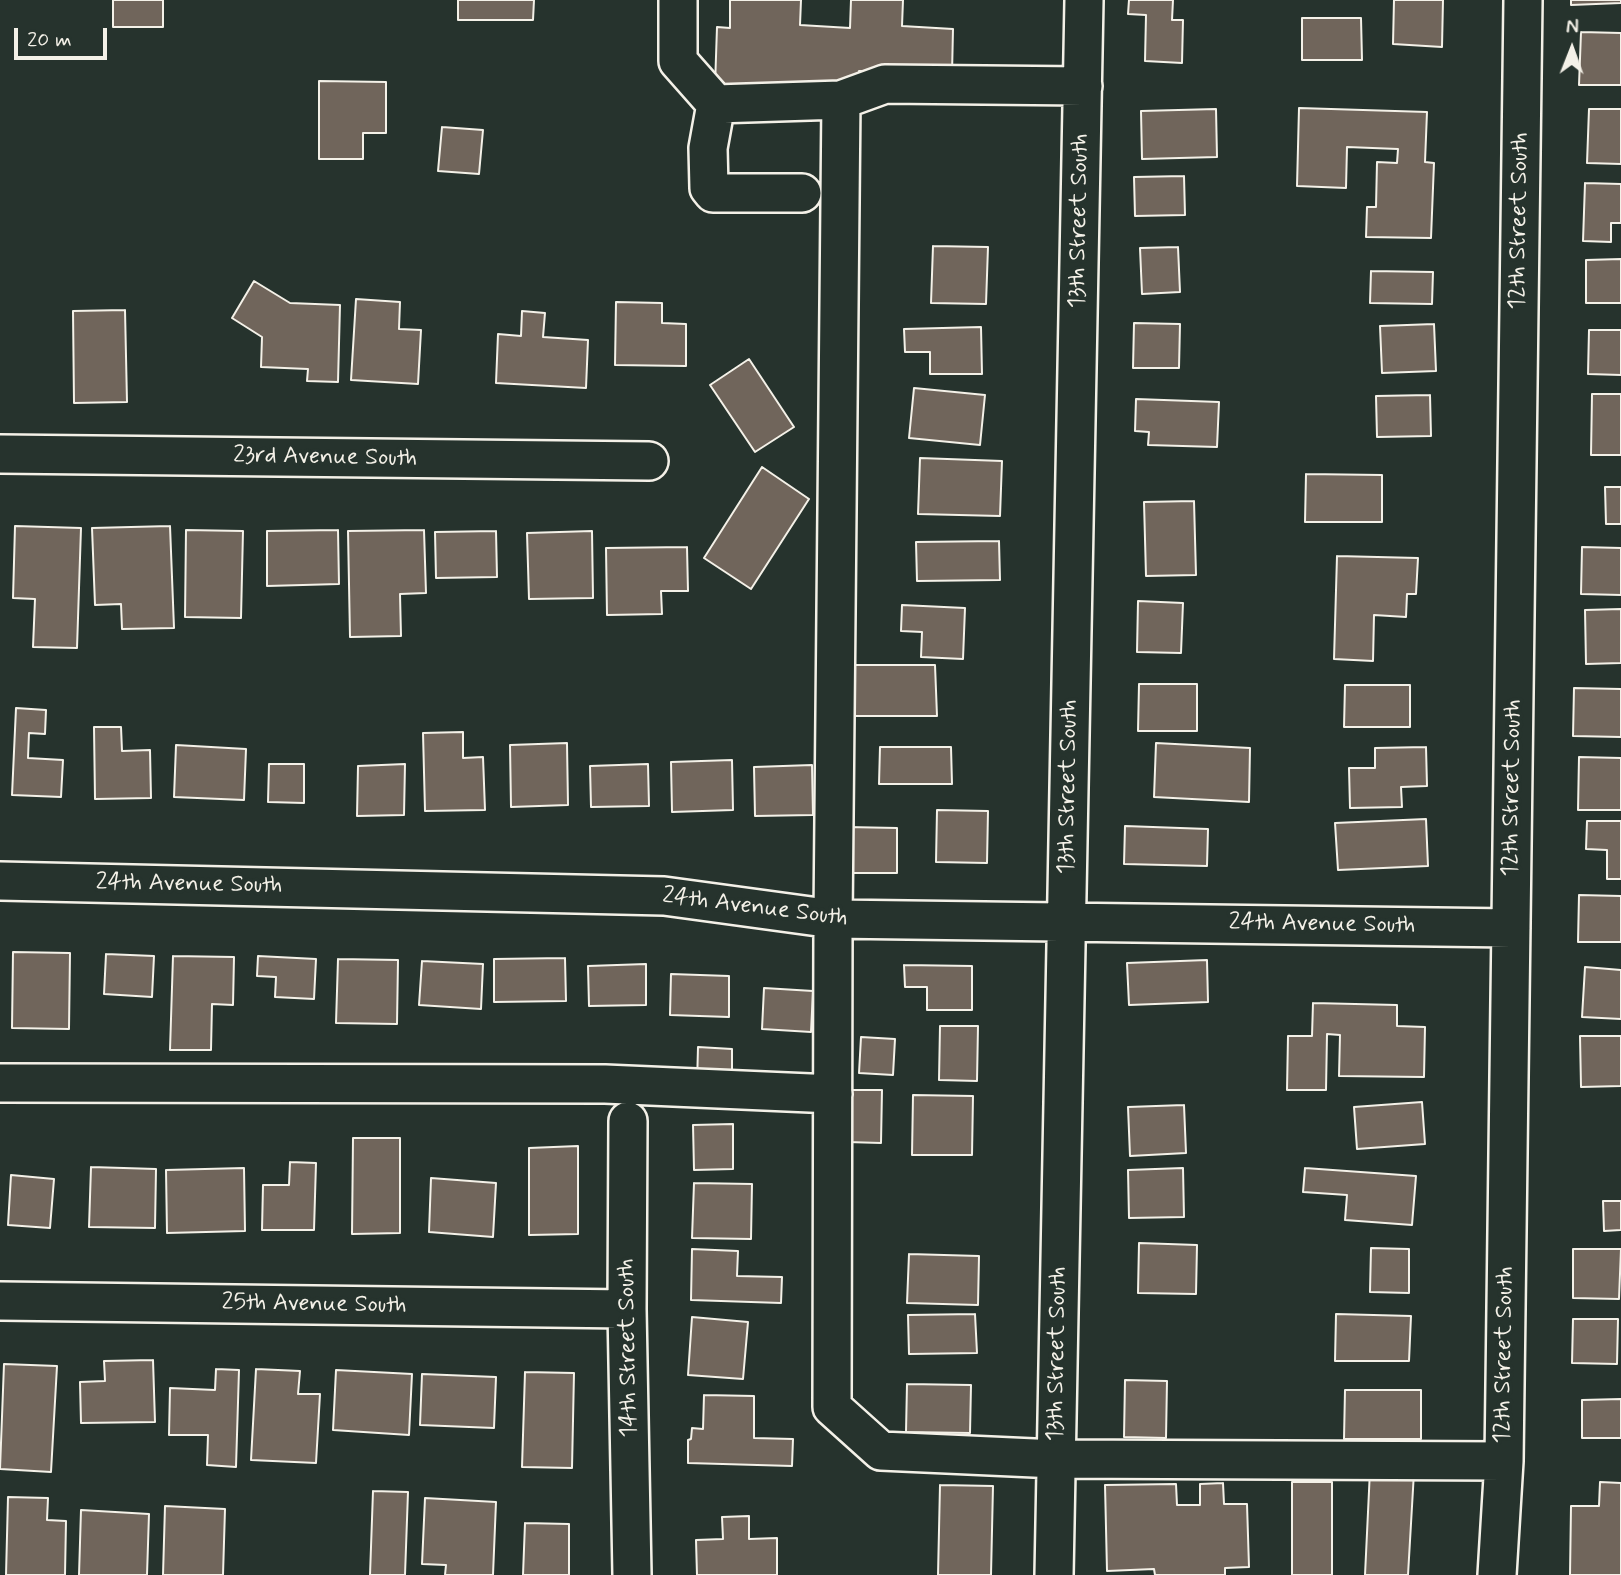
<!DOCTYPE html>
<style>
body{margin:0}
#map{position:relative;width:1621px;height:1575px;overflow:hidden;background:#26332d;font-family:Mynerve,sans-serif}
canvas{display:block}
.north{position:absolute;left:1537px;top:14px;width:70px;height:70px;-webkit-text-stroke:5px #26332d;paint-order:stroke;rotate:1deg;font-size:19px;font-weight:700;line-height:28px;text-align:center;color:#f4f1e8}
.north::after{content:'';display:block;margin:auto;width:24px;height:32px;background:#f4f1e8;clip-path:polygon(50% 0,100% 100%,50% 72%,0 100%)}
.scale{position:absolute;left:14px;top:28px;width:93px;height:32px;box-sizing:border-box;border:4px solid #f4f1e8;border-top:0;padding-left:9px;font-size:21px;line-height:24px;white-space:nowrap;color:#f4f1e8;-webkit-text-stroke:5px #26332d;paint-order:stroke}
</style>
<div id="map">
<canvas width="1621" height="1575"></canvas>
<div class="north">N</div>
<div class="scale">20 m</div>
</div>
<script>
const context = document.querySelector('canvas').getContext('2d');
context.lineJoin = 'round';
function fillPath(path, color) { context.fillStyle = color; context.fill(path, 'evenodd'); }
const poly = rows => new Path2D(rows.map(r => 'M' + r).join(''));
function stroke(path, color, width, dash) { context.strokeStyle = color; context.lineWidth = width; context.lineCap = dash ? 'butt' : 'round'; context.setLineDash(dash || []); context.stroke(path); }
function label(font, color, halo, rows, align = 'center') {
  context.font = font + ' Mynerve,sans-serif'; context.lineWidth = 7; context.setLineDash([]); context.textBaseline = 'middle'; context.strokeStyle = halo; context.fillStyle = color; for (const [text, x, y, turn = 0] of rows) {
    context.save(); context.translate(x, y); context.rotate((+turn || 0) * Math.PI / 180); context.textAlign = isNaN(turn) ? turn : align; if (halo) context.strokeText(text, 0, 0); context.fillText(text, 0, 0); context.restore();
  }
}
const building = poly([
 [113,0,163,0,163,27,113,27,113,0],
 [458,0,534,0,533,20,458,20,458,0],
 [730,0,801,0,800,25,850,28,851,0,903,0,902,26,953,29,952,74,859,71,858,81,842,89,715,86,717,27,730,28,730,0],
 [1129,0,1173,0,1172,20,1183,20,1182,63,1145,61,1146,15,1128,14,1129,0],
 [1394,0,1443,0,1442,47,1393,44,1394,0],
 [1571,0,1621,0,1621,3,1571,5,1571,0],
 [1302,18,1361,18,1362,60,1302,60,1302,18],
 [1581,32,1621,33,1621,85,1579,85,1581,32],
 [319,81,386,82,386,133,363,133,363,159,319,159,319,81],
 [1299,108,1427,112,1425,162,1434,163,1431,238,1366,237,1367,207,1376,207,1377,162,1397,163,1398,149,1347,147,1346,188,1297,186,1299,108],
 [1216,109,1217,157,1142,159,1141,111,1216,109],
 [1589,109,1621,109,1621,164,1587,163,1589,109],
 [442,127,483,130,479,174,438,171,442,127],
 [1184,176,1185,215,1135,216,1134,177,1184,176],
 [1585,183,1621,184,1621,223,1611,223,1611,242,1583,241,1585,183],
 [933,246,988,247,986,304,931,303,933,246],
 [1178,247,1180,292,1142,294,1140,248,1178,247],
 [1621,259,1621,303,1586,303,1586,260,1621,259],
 [1371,271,1433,272,1432,304,1370,303,1371,271],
 [254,281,290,303,340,305,338,382,307,381,308,369,261,367,262,337,232,318,254,281],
 [356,299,400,302,399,329,421,330,418,384,351,380,356,299],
 [616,302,662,303,662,323,686,324,686,366,615,365,616,302],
 [125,310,127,402,74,403,73,311,125,310],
 [522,311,545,313,543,337,588,340,586,388,496,383,498,334,521,336,522,311],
 [1134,323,1180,324,1179,368,1133,368,1134,323],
 [1434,324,1436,371,1382,373,1380,326,1434,324],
 [981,327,982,374,930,374,930,352,905,352,904,329,981,327],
 [1589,330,1621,330,1621,375,1588,374,1589,330],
 [749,359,794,427,755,452,710,385,749,359],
 [914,388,985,395,980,445,909,438,914,388],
 [1592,394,1621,394,1621,455,1591,455,1592,394],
 [1430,395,1431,436,1377,437,1376,396,1430,395],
 [1136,399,1219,402,1217,447,1148,445,1149,432,1135,431,1136,399],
 [920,458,1002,461,1000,516,918,514,920,458],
 [762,467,809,499,751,589,704,558,762,467],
 [1306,474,1382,475,1382,522,1305,522,1306,474],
 [1605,487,1621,487,1621,524,1606,524,1605,487],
 [1194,501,1196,575,1146,576,1144,502,1194,501],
 [15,526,81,528,77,648,33,647,35,599,13,598,15,526],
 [170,526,174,628,122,629,121,604,95,605,92,528,170,526],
 [186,530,243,531,241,618,185,617,186,530],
 [338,530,339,584,267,586,267,531,338,530],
 [424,530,426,593,400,594,401,636,350,637,348,531,424,530],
 [496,531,497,577,436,578,435,532,496,531],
 [592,531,593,598,529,599,527,533,592,531],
 [999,541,1000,580,917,581,916,542,999,541],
 [687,547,688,591,661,591,662,614,607,615,606,548,687,547],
 [1582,547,1621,548,1621,595,1581,594,1582,547],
 [1337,556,1418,558,1416,594,1407,594,1406,617,1374,615,1373,661,1334,659,1337,556],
 [1138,601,1183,603,1181,653,1137,652,1138,601],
 [902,605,965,608,963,659,921,657,922,632,901,631,902,605],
 [1621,609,1621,663,1586,664,1585,610,1621,609],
 [851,665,935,665,937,716,852,716,851,665],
 [1139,684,1197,684,1197,731,1138,731,1139,684],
 [1345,685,1410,685,1410,727,1344,727,1345,685],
 [1574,688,1621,689,1621,737,1573,736,1574,688],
 [16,708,46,710,45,734,29,733,28,758,63,760,61,797,12,795,16,708],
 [94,727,121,727,122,751,150,750,151,798,95,799,94,727],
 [463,732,463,758,483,757,485,810,425,811,423,733,463,732],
 [567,743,568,805,511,807,510,745,567,743],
 [1156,743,1250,748,1249,802,1154,797,1156,743],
 [176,745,246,749,244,800,174,797,176,745],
 [880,747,951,747,952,784,879,784,880,747],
 [1426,747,1427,786,1401,787,1402,807,1350,808,1349,768,1375,768,1375,748,1426,747],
 [1579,757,1621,758,1621,810,1578,810,1579,757],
 [732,760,733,810,672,812,671,762,732,760],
 [269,764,304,764,304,803,268,802,269,764],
 [405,764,404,815,357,816,358,766,405,764],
 [648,764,649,806,591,807,590,766,648,764],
 [812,765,813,815,755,816,754,767,812,765],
 [937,810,988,811,987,863,936,862,937,810],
 [1426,819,1428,866,1338,870,1335,823,1426,819],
 [1587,821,1621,821,1621,879,1607,879,1607,850,1586,849,1587,821],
 [1125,826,1208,829,1207,866,1124,864,1125,826],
 [847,827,897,828,897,873,847,873,847,827],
 [1579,895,1621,896,1621,942,1578,942,1579,895],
 [13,952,70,953,69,1029,12,1028,13,952],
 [106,954,154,956,152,997,104,994,106,954],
 [173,956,234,957,233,1005,212,1004,211,1050,170,1050,173,956],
 [258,956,316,959,314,999,275,997,276,977,257,976,258,956],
 [565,958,566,1001,494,1002,494,959,565,958],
 [338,959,398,960,397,1024,336,1023,338,959],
 [1207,960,1208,1002,1129,1005,1127,963,1207,960],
 [422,961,483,964,481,1009,419,1005,422,961],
 [646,964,646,1005,589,1006,588,966,646,964],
 [904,965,972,966,972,1010,927,1010,927,987,905,987,904,965],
 [1585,967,1621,970,1621,1019,1582,1017,1585,967],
 [671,974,729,976,729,1017,670,1015,671,974],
 [764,988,813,991,811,1032,762,1029,764,988],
 [1313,1003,1397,1005,1397,1026,1425,1027,1424,1077,1339,1076,1340,1035,1327,1034,1326,1090,1287,1090,1288,1036,1312,1036,1313,1003],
 [940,1026,978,1026,977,1081,939,1080,940,1026],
 [1580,1036,1621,1036,1621,1086,1581,1087,1580,1036],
 [861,1037,895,1039,893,1075,859,1073,861,1037],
 [698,1047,732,1049,732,1085,697,1084,698,1047],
 [849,1090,882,1090,881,1143,847,1142,849,1090],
 [913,1095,973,1096,972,1155,912,1155,913,1095],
 [1422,1102,1425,1144,1357,1149,1354,1107,1422,1102],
 [1184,1105,1186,1153,1130,1156,1128,1107,1184,1105],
 [733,1124,733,1169,694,1170,693,1125,733,1124],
 [353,1138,400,1138,400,1233,352,1234,353,1138],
 [578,1146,578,1234,529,1235,529,1148,578,1146],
 [290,1162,316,1163,314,1230,262,1230,263,1185,289,1185,290,1162],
 [91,1167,156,1169,155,1228,89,1227,91,1167],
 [244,1168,245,1231,167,1233,166,1170,244,1168],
 [1183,1168,1184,1217,1129,1218,1128,1170,1183,1168],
 [1305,1168,1416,1176,1412,1225,1345,1220,1347,1195,1303,1192,1305,1168],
 [11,1175,54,1179,50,1228,8,1225,11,1175],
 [431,1178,496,1183,493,1237,429,1232,431,1178],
 [694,1183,752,1184,751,1239,692,1238,694,1183],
 [1603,1201,1621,1201,1621,1230,1604,1231,1603,1201],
 [1139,1243,1197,1245,1196,1294,1138,1293,1139,1243],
 [1371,1248,1409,1249,1409,1293,1370,1292,1371,1248],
 [692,1249,738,1251,737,1276,782,1277,781,1303,691,1300,692,1249],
 [1573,1249,1621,1249,1619,1299,1573,1298,1573,1249],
 [909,1254,979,1256,978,1305,907,1303,909,1254],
 [975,1314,977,1353,909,1354,908,1315,975,1314],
 [1336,1314,1411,1316,1409,1361,1335,1361,1336,1314],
 [692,1317,748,1322,743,1379,688,1375,692,1317],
 [1573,1319,1618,1319,1617,1364,1572,1363,1573,1319],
 [153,1360,155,1422,81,1423,80,1382,105,1381,104,1361,153,1360],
 [4,1364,57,1366,51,1472,0,1469,4,1364],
 [216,1369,239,1370,236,1467,207,1465,208,1435,169,1435,170,1388,215,1390,216,1369],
 [256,1369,300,1371,298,1394,320,1394,316,1463,251,1460,256,1369],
 [336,1370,412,1374,409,1435,333,1430,336,1370],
 [525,1372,574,1373,572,1468,522,1467,525,1372],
 [422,1374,496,1377,494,1428,420,1425,422,1374],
 [1125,1380,1167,1381,1166,1438,1124,1437,1125,1380],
 [907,1384,971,1385,970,1433,906,1432,907,1384],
 [1345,1390,1421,1390,1421,1439,1344,1439,1345,1390],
 [704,1395,754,1396,754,1438,793,1439,792,1466,688,1463,688,1440,691,1439,692,1428,703,1429,704,1395],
 [1621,1399,1621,1438,1582,1438,1582,1400,1621,1399],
 [1370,1470,1414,1472,1408,1575,1365,1575,1370,1470],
 [1292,1482,1332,1482,1332,1575,1292,1575,1292,1482],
 [1600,1482,1621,1483,1621,1575,1570,1575,1571,1506,1599,1506,1600,1482],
 [1223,1483,1224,1504,1247,1504,1249,1567,1225,1568,1225,1575,1155,1575,1154,1569,1107,1571,1105,1485,1176,1484,1177,1505,1200,1505,1200,1484,1223,1483],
 [940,1485,993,1486,991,1575,938,1575,940,1485],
 [373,1491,408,1492,405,1575,370,1575,373,1491],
 [8,1497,48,1498,47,1520,66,1521,65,1575,6,1575,8,1497],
 [425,1498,496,1502,493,1575,445,1575,446,1565,422,1564,425,1498],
 [165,1506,225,1509,223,1575,163,1575,165,1506],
 [81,1510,149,1514,147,1575,79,1575,81,1510],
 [749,1516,749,1539,777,1538,777,1575,697,1575,696,1540,723,1539,722,1517,749,1516],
 [525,1523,569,1524,569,1575,523,1575,525,1523]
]);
fillPath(building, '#70655b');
stroke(building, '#f4f1e8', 2);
const minor = poly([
 [678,0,678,61,716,104,708,148,709,188,713,193,802,193],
 [1083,86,885,84,841,100,833,919,832,1407,881,1451,1056,1459,1504,1461],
 [716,104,841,100],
 [0,454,649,461],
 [0,881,664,896,833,919,1511,928],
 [0,1083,605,1084,833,1094],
 [628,1121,627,1309,632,1575],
 [0,1301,627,1309],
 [1054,1575,1084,0],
 [1497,1575,1504,1461,1523,0]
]);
stroke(minor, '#f4f1e8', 42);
stroke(minor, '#26332d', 37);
label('24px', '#f4f1e8', '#26332d', [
 ["13th Street South",1080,221,-89],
 ["12th Street South",1520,221,-89],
 ["23rd Avenue South",325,458,1],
 ["13th Street South",1069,787,-89],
 ["12th Street South",1513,788,-89],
 ["24th Avenue South",189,885,1],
 ["24th Avenue South",755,908,7],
 ["24th Avenue South",1322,925,1],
 ["25th Avenue South",314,1305,1],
 ["14th Street South",629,1348,-91],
 ["13th Street South",1058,1354,-89],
 ["12th Street South",1505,1355,-89]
]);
</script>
